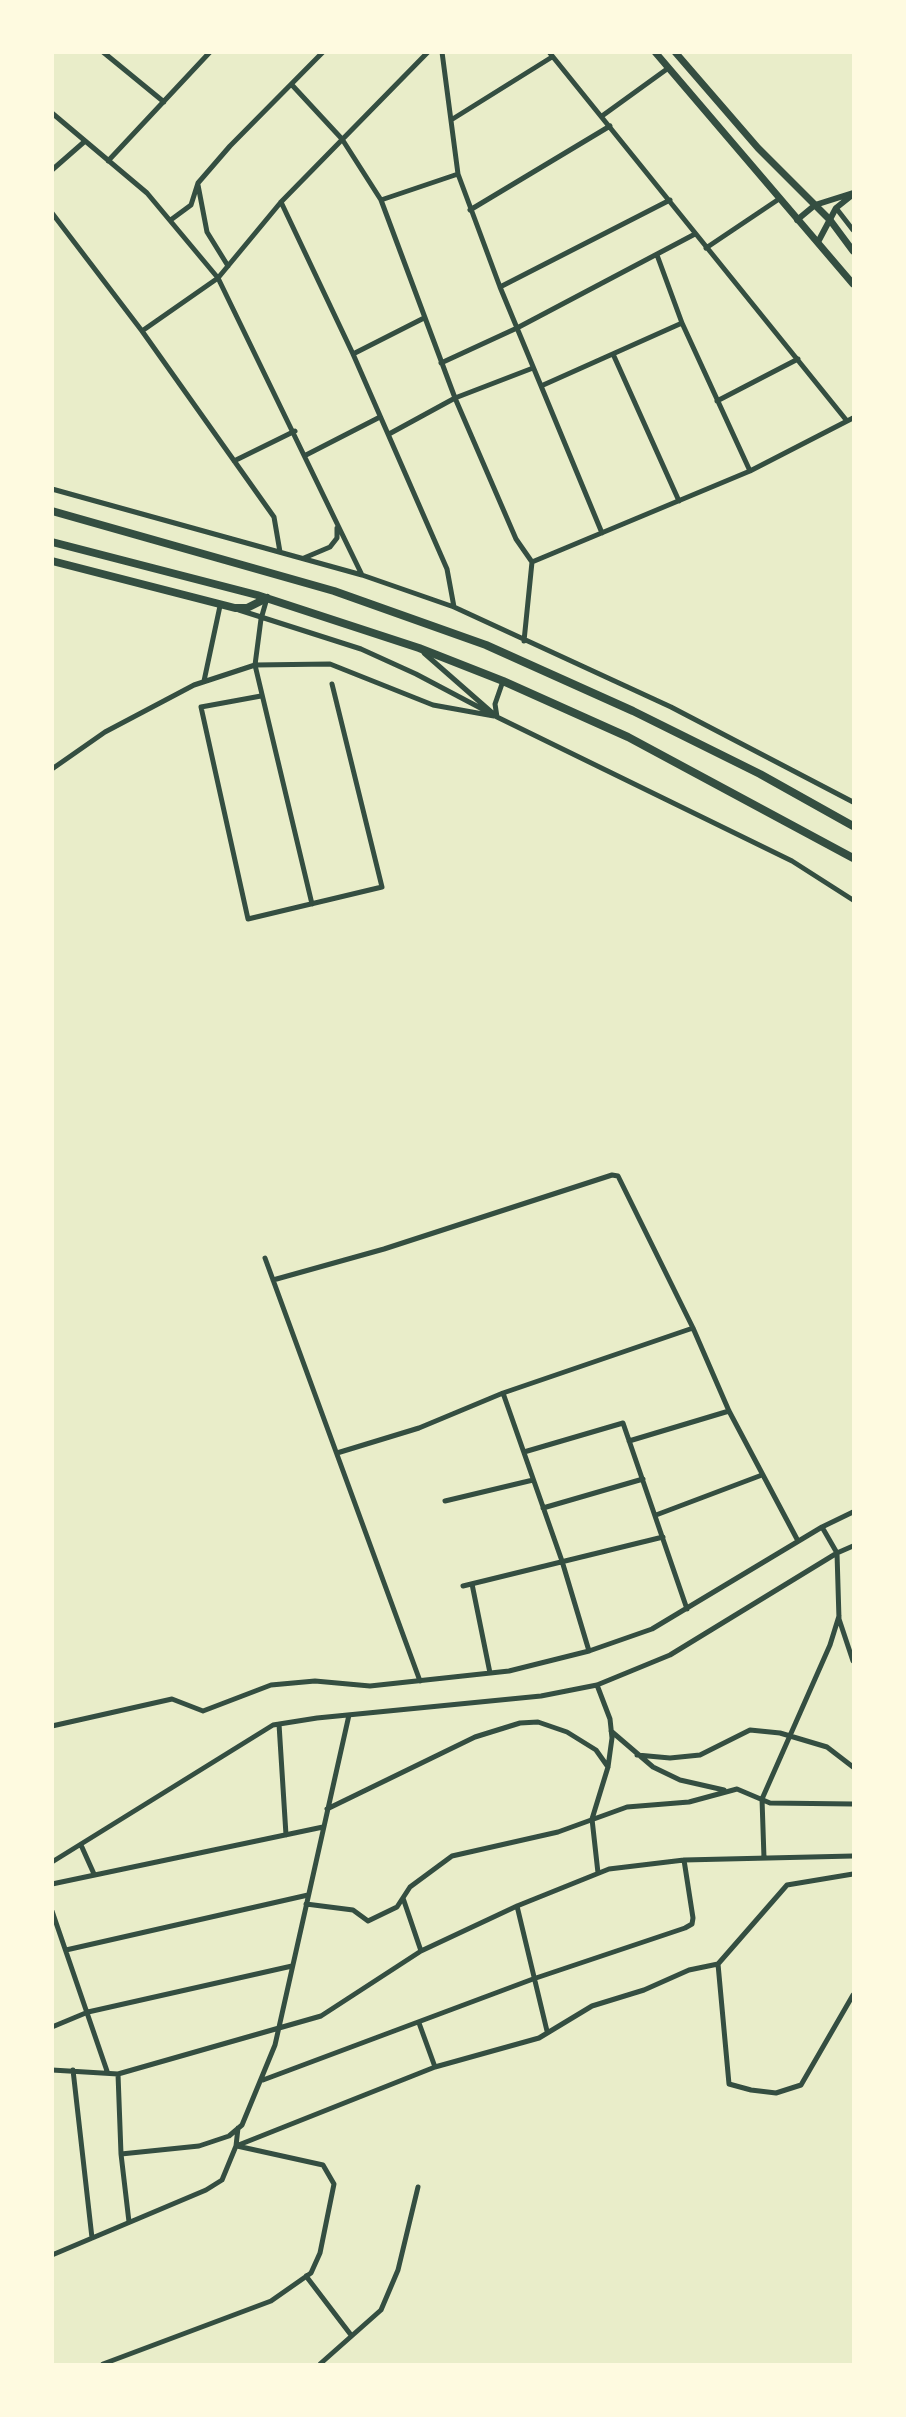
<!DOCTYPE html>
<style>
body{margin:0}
#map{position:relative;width:906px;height:2417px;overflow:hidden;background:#e9edc9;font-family:Figtree,sans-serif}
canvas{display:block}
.frame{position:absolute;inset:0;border:54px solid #fefae0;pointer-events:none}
</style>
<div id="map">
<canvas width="906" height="2417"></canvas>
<div class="frame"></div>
</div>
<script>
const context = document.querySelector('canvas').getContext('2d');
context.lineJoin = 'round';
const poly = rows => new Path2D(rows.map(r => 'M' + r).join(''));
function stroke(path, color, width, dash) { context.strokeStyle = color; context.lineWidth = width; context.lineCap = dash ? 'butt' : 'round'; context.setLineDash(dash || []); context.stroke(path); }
stroke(poly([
 [103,52,164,102],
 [442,52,458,174,500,287,602,533],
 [549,52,847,421],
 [292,85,342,139,381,200,455,398,516,539,532,562,524,641],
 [52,113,147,193,218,278,362,575],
 [602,116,667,69],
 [451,120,552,57],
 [108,161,210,52],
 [52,170,84,142],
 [198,185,207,232,228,266],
 [381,200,458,174],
 [281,202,353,354,447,569,454,607],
 [836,208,853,230],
 [470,210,610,126],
 [52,213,142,331,218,278,281,202,428,52],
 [172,219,191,205,198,183,230,146,323,52],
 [706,248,779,199],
 [657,255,682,323,750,471],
 [500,287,670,200],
 [142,331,274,517,280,552],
 [353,354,424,318],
 [613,354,679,501],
 [441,363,517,328,695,234],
 [541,386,682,323],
 [717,401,798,359],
 [389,434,455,398,533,368],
 [306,455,380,417],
 [234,461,295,431],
 [52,489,362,575,454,607,671,707,853,802],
 [304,558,330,547,337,538,337,528],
 [532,562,750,471,853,418],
 [267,598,261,619,255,665,312,904],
 [239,610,361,649,416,674,488,712],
 [424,653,497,717,792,861,853,900],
 [204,681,220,606],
 [261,696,201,707,248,919,382,887,332,684],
 [497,717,495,704,503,681],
 [52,769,105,732,194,685,255,665,330,664,433,705,494,716],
 [265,1258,420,1681],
 [273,1280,384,1249,612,1175,618,1176,693,1328,729,1411,798,1541],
 [503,1393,562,1561,589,1651],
 [629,1441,729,1411],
 [524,1452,623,1423,687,1609],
 [337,1453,419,1428,503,1393,693,1328],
 [445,1501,533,1480],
 [543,1508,643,1479],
 [656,1515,762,1475],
 [822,1527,837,1553,839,1619,853,1661],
 [472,1584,490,1673],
 [463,1586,663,1537],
 [597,1685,610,1719,612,1738,608,1767,592,1819,598,1873],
 [279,1724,286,1835],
 [52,1726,172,1699,203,1711,271,1685,315,1681,370,1686,509,1671,589,1651,652,1629,822,1527,853,1512],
 [611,1731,653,1767,680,1780,724,1790],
 [637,1755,670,1758,700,1755,750,1730,780,1733,827,1747,853,1767],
 [327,1809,475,1737,520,1723,538,1722,567,1732,596,1750,608,1767],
 [81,1845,94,1874],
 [764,1858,762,1799,830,1645,839,1616],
 [52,1862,273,1725,317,1718,541,1696,597,1685,670,1655,837,1553,853,1546],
 [52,1884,323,1827],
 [403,1898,421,1951],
 [306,1904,353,1910,368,1921,397,1907,410,1887,452,1856,558,1832,627,1807,689,1802,737,1789,770,1803,853,1804],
 [517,1906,547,2031],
 [52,1911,107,2071],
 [66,1950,308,1895],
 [718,1964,729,2084,751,2090,776,2093,801,2085,853,1995],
 [419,2023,435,2067],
 [52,2027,88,2012,292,1966],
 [52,2070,118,2074,321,2016,421,1951,517,1906,609,1869,684,1860,853,1856],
 [73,2070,92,2238],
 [118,2074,121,2154,129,2222],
 [263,2080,533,1979,685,1928,692,1924,693,1918,684,1860],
 [236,2146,435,2067,539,2038,592,2006,644,1990,689,1970,718,1964,787,1885,853,1874],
 [121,2154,199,2146,229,2136,242,2125,275,2045,349,1715],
 [52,2255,206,2190,222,2180,236,2146,238,2128],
 [306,2276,351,2335],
 [103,2364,271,2301,311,2273,320,2253,334,2184,323,2165,237,2146],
 [320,2364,381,2310,398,2270,418,2187]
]), '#344e41', 5);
stroke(poly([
 [797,220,815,205,853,193],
 [818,242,836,208,851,196]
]), '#344e41', 6);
stroke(poly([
 [655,52,853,284],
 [675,52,758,148,830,220,853,251]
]), '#344e41', 7);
stroke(poly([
 [52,511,334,591,486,645,633,711,760,774,853,826],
 [52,542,257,595,419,648,503,681,628,737,853,858],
 [52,561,235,608,247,608,267,598]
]), '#344e41', 8);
</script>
